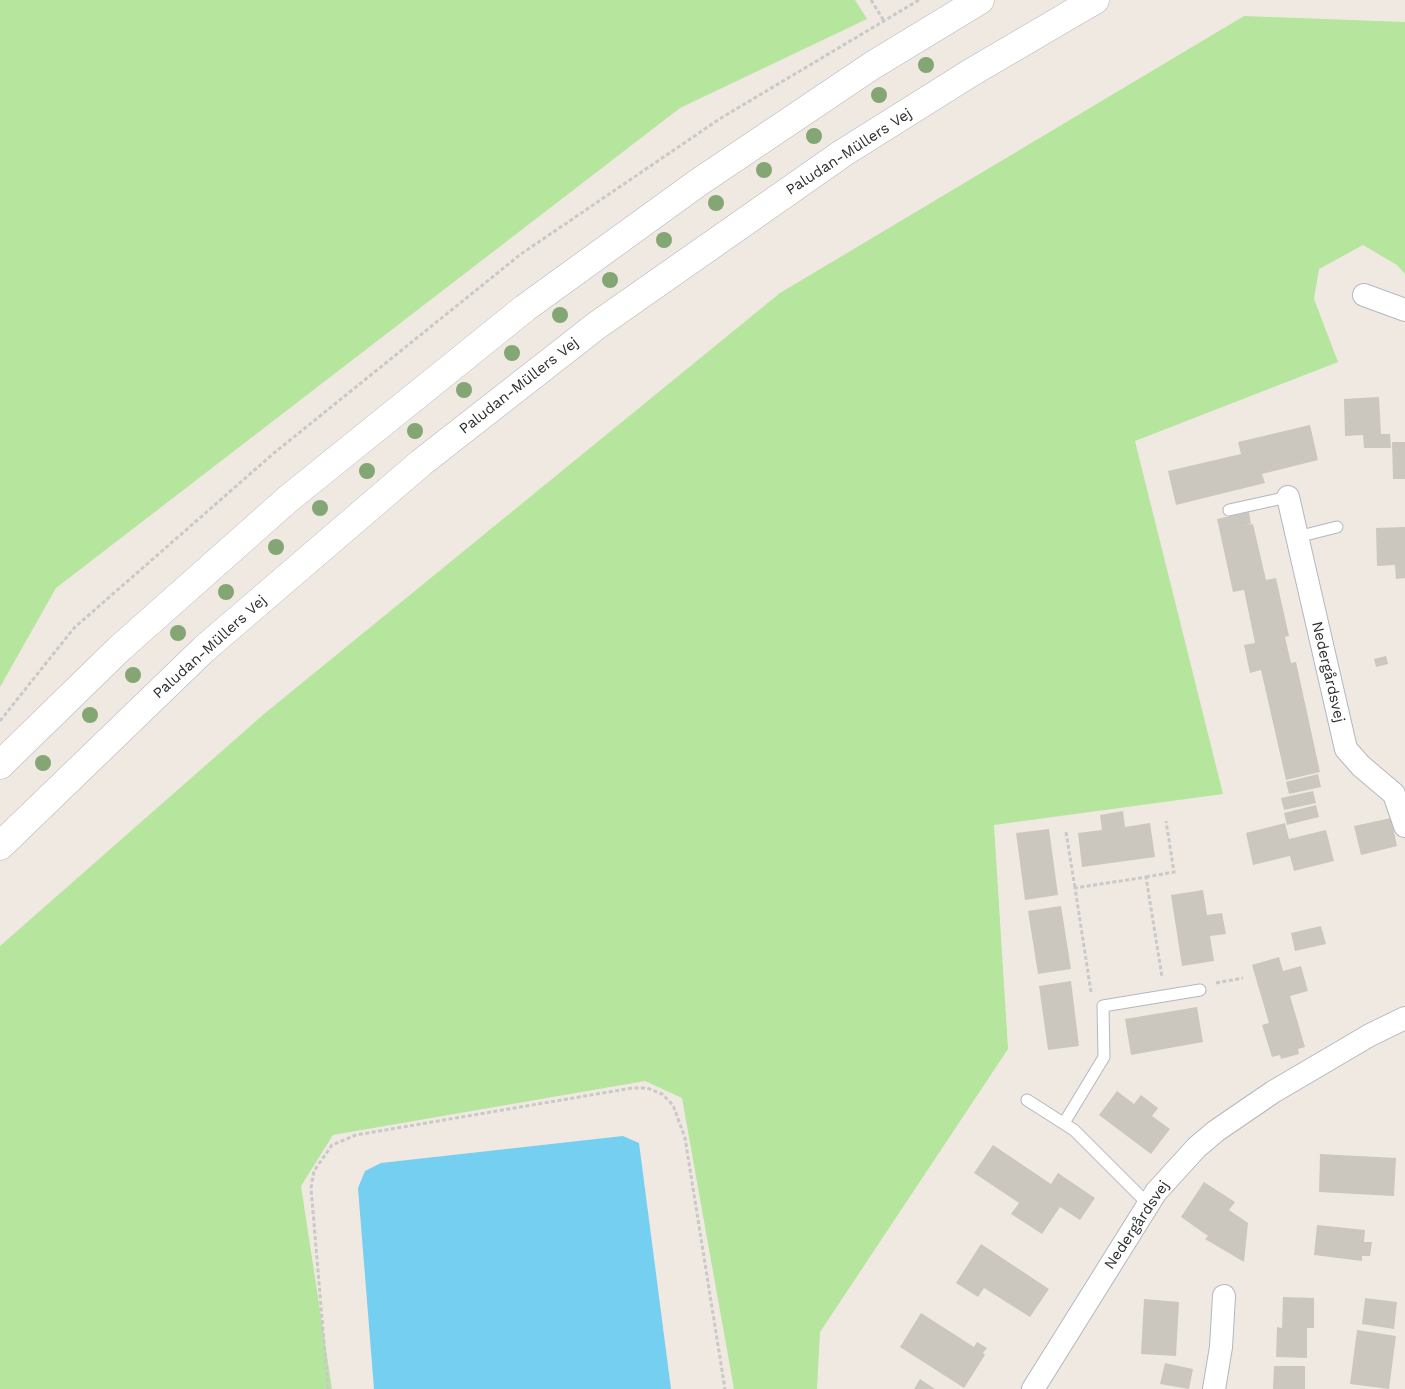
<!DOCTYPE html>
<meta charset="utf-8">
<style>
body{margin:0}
canvas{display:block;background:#efe9e1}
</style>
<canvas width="1405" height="1389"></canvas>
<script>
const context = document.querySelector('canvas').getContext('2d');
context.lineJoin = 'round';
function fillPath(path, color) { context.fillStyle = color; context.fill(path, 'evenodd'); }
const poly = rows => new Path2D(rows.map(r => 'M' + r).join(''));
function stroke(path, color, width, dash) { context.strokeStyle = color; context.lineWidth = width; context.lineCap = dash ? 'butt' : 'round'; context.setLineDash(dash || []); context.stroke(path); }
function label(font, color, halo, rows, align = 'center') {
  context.font = font + ' "Work Sans",sans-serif'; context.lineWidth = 4; context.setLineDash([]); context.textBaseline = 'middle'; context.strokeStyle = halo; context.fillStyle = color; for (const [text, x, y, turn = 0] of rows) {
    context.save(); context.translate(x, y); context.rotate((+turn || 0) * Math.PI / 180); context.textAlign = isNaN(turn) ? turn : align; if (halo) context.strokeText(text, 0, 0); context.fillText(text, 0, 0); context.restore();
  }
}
fillPath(poly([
 [0,0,855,0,867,19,680,108,56,588,0,687],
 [1244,16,1405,22,1405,274,1397,265,1363,245,1319,269,1314,299,1338,362,1135,441,1223,794,994,825,1008,1049,820,1332,817,1389,734,1389,682,1098,645,1081,333,1135,301,1186,332,1389,0,1389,0,946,264,714,780,293]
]), '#b6e59e');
fillPath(poly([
 [623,1136,639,1143,671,1389,374,1389,358,1188,365,1171,381,1163]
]), '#75cff0');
fillPath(poly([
 [1379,397,1381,434,1390,434,1391,448,1364,448,1363,435,1345,436,1344,399],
 [1310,425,1318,460,1262,474,1265,483,1176,505,1168,471,1241,454,1238,442],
 [1392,442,1405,442,1405,479,1393,479],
 [1249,512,1251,524,1243,526,1253,524,1266,580,1276,578,1289,636,1285,637,1291,663,1296,662,1320,772,1286,780,1261,670,1250,673,1244,645,1255,643,1244,590,1233,592,1217,519],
 [1405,527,1405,578,1396,579,1395,565,1377,566,1376,528],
 [1386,656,1388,664,1376,667,1374,659],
 [1318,774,1321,787,1289,794,1286,782],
 [1313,791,1316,803,1284,810,1281,798],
 [1316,805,1319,817,1287,825,1284,813],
 [1123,811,1125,827,1150,823,1155,857,1082,867,1078,833,1102,830,1100,815],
 [1391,818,1397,846,1361,855,1354,826],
 [1285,823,1289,839,1326,830,1334,861,1294,871,1290,856,1253,865,1246,833],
 [1049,829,1058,895,1025,900,1016,833],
 [1203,890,1207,915,1222,913,1226,934,1210,936,1214,961,1182,966,1171,895],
 [1061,906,1071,969,1038,974,1028,911],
 [1321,926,1326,944,1295,951,1291,933],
 [1279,957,1283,971,1301,966,1308,991,1290,996,1305,1047,1298,1049,1299,1054,1281,1059,1280,1055,1272,1057,1262,1025,1269,1023,1252,965],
 [1071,981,1079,1046,1048,1050,1039,986],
 [1197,1007,1203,1042,1131,1055,1125,1019],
 [1117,1091,1134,1104,1141,1095,1158,1108,1152,1116,1170,1129,1151,1154,1099,1115],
 [993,1145,1051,1184,1058,1173,1095,1198,1080,1220,1060,1207,1042,1234,1011,1214,1019,1203,974,1173],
 [1320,1154,1396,1158,1394,1196,1319,1192],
 [1204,1182,1235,1202,1229,1210,1248,1223,1244,1262,1205,1239,1208,1236,1181,1217],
 [1317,1225,1365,1230,1364,1242,1372,1242,1370,1256,1362,1256,1362,1261,1314,1255],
 [981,1244,1049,1289,1030,1317,984,1288,978,1297,956,1283],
 [1283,1297,1314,1298,1314,1328,1307,1328,1307,1358,1276,1357,1277,1327,1282,1328],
 [1365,1298,1397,1302,1394,1329,1362,1324],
 [1144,1299,1179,1302,1176,1356,1141,1354],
 [921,1313,974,1347,977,1342,987,1348,983,1353,985,1355,964,1388,900,1347],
 [1357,1330,1396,1336,1389,1389,1350,1384],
 [1165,1363,1193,1369,1189,1389,1160,1384],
 [1274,1366,1305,1366,1305,1389,1273,1389],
 [920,1379,935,1389,914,1389]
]), '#cbc7bf');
const lane = poly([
 [1229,510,1288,497],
 [1297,537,1337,527],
 [1027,1100,1074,1130,1148,1204],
 [1064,1123,1104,1057,1103,1006,1200,990]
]);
const street = poly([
 [1364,295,1405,310],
 [1288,497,1346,749,1361,766,1394,794,1405,826],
 [1033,1389,1156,1192,1197,1147,1216,1131,1273,1092,1370,1035,1405,1018],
 [1214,1389,1221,1347,1224,1296]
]);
const secondary = poly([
 [0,765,119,649,288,499,525,308,699,182,873,65,980,0],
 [0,846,204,649,422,462,596,326,843,153,972,72,1095,0]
]);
stroke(lane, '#b4b7c1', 13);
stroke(street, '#b4b7c1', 24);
stroke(secondary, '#b4b7c1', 29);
stroke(poly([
 [871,0,884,21],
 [0,721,74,628,274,453,521,254,721,118,919,0],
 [1066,832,1075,888],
 [1146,877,1174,872,1166,821],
 [1216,983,1243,978],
 [1091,992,1075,888,1146,877,1162,977],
 [328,1389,311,1188,314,1171,332,1145,356,1135,632,1088,647,1088,662,1094,673,1105,685,1138,725,1389]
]), '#c9c9c9', 3, [4, 2.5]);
stroke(lane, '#fff', 11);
stroke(street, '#fff', 22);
stroke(secondary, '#fff', 28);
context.fillStyle = '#84a574';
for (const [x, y] of [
 [926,65],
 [879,95],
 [814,136],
 [764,170],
 [716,203],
 [664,240],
 [610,280],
 [560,315],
 [512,353],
 [464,390],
 [415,431],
 [367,471],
 [320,508],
 [276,547],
 [226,592],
 [178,633],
 [133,675],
 [90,715],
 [43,763]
]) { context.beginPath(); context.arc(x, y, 8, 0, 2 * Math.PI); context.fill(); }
label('15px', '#2e2e2e', '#fff', [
 ["Paludan-Müllers Vej",849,152,-33],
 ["Paludan-Müllers Vej",519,386,-38],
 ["Paludan-Müllers Vej",210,647,-42],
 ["Nedergårdsvej",1328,672,77],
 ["Nedergårdsvej",1137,1225,-56]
]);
</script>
